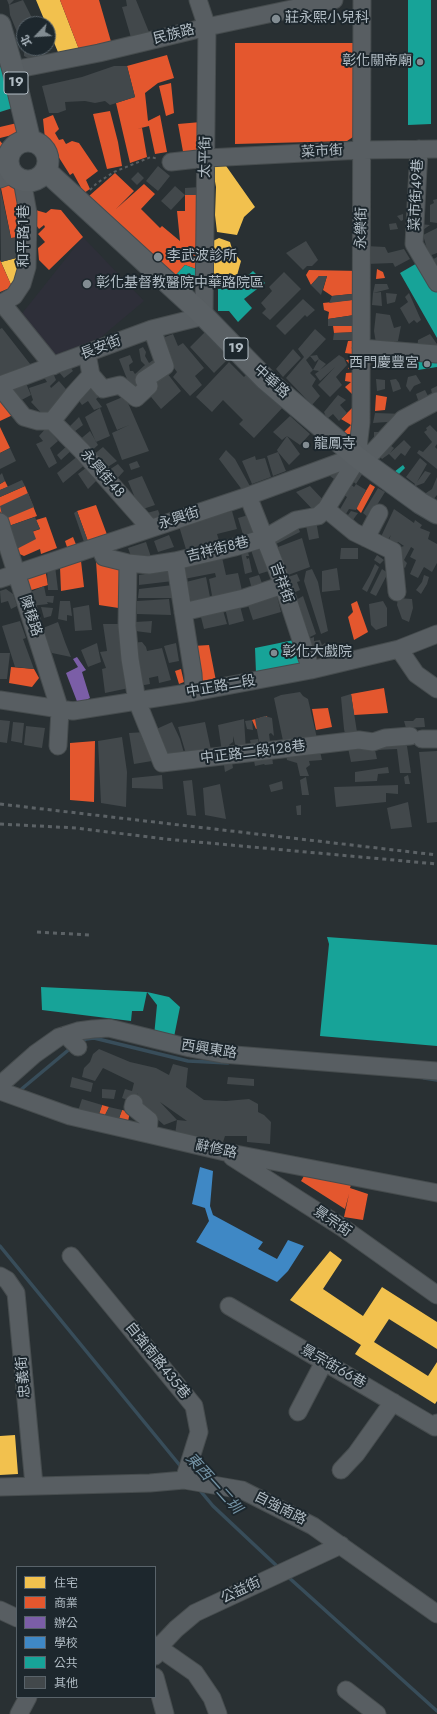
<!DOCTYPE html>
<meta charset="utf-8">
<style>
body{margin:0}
#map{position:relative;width:437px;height:1714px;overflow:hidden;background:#293033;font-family:Jost,"Noto Sans TC",sans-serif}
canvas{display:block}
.legend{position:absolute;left:16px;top:1566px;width:140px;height:132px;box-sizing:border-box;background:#1d272d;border:1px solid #59636a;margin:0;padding:5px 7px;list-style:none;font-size:12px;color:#b2bdc5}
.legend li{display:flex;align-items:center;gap:8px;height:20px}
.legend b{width:20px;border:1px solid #59636a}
.north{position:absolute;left:16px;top:16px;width:40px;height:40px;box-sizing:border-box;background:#1d272d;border:1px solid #59636a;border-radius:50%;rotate:245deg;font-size:11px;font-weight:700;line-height:16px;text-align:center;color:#b2bdc5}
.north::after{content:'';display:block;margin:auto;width:14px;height:18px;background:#828c92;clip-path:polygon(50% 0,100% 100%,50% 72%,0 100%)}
</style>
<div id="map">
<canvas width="437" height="1714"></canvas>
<ul class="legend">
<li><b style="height:11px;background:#f2c14e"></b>住宅</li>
<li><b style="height:11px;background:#e4572e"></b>商業</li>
<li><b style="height:11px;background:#7b5ea7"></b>辦公</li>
<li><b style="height:11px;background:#3f88c5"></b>學校</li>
<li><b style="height:11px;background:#17a398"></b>公共</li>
<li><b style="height:11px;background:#42484b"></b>其他</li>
</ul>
<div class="north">北</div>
</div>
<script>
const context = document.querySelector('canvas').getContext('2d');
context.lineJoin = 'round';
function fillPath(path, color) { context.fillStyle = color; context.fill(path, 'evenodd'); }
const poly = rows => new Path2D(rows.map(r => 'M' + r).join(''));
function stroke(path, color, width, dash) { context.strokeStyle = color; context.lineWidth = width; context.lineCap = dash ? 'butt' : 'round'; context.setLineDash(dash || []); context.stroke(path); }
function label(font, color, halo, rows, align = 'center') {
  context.font = font + ' Jost,"Noto Sans TC",sans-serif'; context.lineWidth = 4; context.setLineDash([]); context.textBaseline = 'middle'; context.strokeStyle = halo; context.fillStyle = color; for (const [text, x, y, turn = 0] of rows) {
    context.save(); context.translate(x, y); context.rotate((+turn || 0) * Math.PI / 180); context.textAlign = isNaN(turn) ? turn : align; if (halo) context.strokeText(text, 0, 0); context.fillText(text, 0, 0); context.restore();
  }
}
fillPath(poly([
 [83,237,144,301,100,338,47,358,16,321]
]), '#2e2f39');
fillPath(poly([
 [36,0,60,0,80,52,60,57,48,28,48,24,46,24],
 [224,163,255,207,244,217,237,235,217,232,215,215,216,187,212,165],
 [219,238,230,242,233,252,241,261,236,279,227,288,212,273,209,243],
 [24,256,12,287,1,262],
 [330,1251,342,1260,323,1289,363,1316,382,1287,437,1322,437,1349,389,1319,374,1342,428,1376,437,1362,437,1401,435,1404,355,1354,361,1345,290,1300],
 [15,1435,18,1474,0,1475,0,1436]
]), '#f2c14e');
fillPath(poly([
 [60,0,99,0,112,45,80,52],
 [235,43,356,43,356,135,347,141,235,144],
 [167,55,174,78,158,83,145,93,148,121,160,115,167,152,155,154,149,126,137,129,142,128,147,157,130,163,116,103,135,97,127,66],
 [171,83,174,113,166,116,159,86],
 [110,111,118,142,122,166,107,169,93,114],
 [53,115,59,129,55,133,59,140,63,139,66,144,72,141,79,143,98,171,86,180,90,189,84,193,73,173,70,175,58,156,54,151,52,152,45,139,43,119],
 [201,122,202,156,184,157,178,124],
 [17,123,20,133,0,138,0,127],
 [0,141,6,148,2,159,0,160],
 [115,173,134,191,116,209,144,184,155,194,141,209,160,228,162,226,180,241,177,211,185,211,185,195,200,195,196,269,185,265,172,279,89,196],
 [10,179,16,185,21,237,11,238,0,183],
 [32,209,46,213,51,209,61,210,83,237,49,270,39,260,38,248,45,242,38,234,45,227,44,225,39,229,34,222],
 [0,260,12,287,0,292],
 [377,269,383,272,385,278,376,279],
 [309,270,361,271,361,293,332,296,323,290,327,276,319,276,311,285,306,275],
 [361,299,361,314,328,319,329,312,324,310,323,303],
 [333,326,361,326,361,332,334,333],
 [361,340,360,370,348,369,350,365,346,360,358,359,361,355,345,353,348,341],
 [361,372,353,395,345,387,351,382,345,381,346,373],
 [0,391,17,413,0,421],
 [376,395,387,397,385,410,375,411],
 [354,406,352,442,346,439,350,436,344,432,351,425,341,419],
 [0,427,10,448,0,453],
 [5,481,8,487,0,490,0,484],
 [370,484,375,487,361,513,356,508],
 [25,486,37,516,6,527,0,511,0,497],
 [96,505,109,540,90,547,77,511],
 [46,517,57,548,41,554,40,549,24,556,13,551,10,540,40,529,36,520],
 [73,537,77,547,68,550,65,541],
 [81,561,84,587,61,591,60,567],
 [96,561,123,564,125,609,99,605],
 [45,569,48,585,25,592,24,575],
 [357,601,368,632,354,640,348,617,353,612,351,604],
 [209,645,216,681,202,685,193,646],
 [11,667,34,669,39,678,32,687,9,683],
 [181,669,184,682,179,684,175,671],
 [384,688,388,713,354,715,351,694],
 [328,708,332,727,316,730,312,709],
 [267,716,268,725,256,729,252,720],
 [95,741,94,802,70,800,70,743],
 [102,1105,109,1107,102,1121,97,1120],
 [122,1110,130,1112,127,1126,117,1124],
 [304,1176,351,1185,350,1188,368,1194,363,1220,344,1217,349,1194,345,1209,301,1181]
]), '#e4572e');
fillPath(poly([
 [77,657,86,670,82,672,90,698,78,704,66,673,78,667,73,659]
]), '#7b5ea7');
fillPath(poly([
 [200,1167,213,1171,210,1206,213,1215,263,1242,258,1249,277,1259,288,1240,304,1246,288,1271,277,1282,196,1242,209,1221,205,1208,192,1204]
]), '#3f88c5');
fillPath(poly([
 [408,0,431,0,431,124,408,125],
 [0,61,19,106,0,112],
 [419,262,437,292,437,338,400,273],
 [185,265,196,269,192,296,172,279],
 [253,271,265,283,244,299,252,308,238,322,229,311,218,311,218,289,234,288],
 [437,358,437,367,418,370,416,361],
 [403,465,405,468,397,476,394,472],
 [294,640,301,664,256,673,255,648],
 [327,937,437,945,437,1046,320,1036,327,964,329,944],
 [41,987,147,992,143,1011,132,1011,131,1021,42,1010],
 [147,992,169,997,180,1007,174,1037,154,1036,157,1005]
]), '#17a398');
stroke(poly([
 [80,1041,86,1039,94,1038,188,1061,228,1063],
 [424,1078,437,1080],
 [18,1092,72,1047],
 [0,1246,182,1468],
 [198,1488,213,1506,279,1568],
 [286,1575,437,1711]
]), '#384d5a', 3.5);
fillPath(poly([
 [7,0,14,0,9,5],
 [23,0,35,24,24,24,24,29,17,32,10,15,9,5],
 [126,0,136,0,151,37,132,41,122,7,127,6],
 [24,33,24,48,28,48,24,50,44,48,45,57,34,61,24,56,24,50,18,35],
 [114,66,127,66,135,97,110,105,105,101,95,103,85,101,65,102,66,110,58,113,49,113,42,86,82,77],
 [158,166,170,176,158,191,146,181],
 [138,172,144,178,137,185,131,179],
 [16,185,25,213,24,256,1,262,0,187,11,238,21,237],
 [175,186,185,195,171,210,161,201],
 [200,187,200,195,185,195,185,188],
 [437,199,437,223,430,222,430,205,434,203,433,200],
 [403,214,403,220,401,221,397,216],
 [396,223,398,229,390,230,389,224],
 [419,224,430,225,420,232],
 [437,228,437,253,429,256,423,235],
 [306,241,318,260,312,266,307,266,303,270,286,253],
 [366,246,385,247,388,253,404,249,410,259,395,267,393,263,367,264],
 [437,257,437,269,430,261],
 [284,272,301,289,270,320,262,313,266,309,261,303,272,291,269,287],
 [319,276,327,276,321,295,311,285],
 [375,284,387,284,389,289,373,293,381,292,382,306,372,305,373,293],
 [361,293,361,299,329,303,332,296],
 [386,293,397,294,395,302,387,304],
 [409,293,421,320,417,323,414,320,409,324,400,308,408,302,405,297],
 [303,299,315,310,307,317,305,315,285,335,276,326],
 [367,304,369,313,361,314,369,320,370,343,361,343,361,340,333,340,334,333,361,332,361,326,328,326,328,319,361,314,361,306],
 [376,313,390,315,394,328,401,326,398,341,376,343,374,331],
 [2,328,34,369,0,381,0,329],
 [315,329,326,339,310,356,317,355,319,359,315,362,310,356,306,360,313,370,319,359,326,364,320,370,339,355,344,358,347,365,336,377,342,385,330,397,318,385,335,367,320,381,315,374,319,371,313,370,310,373,316,379,312,386,320,396,312,405,286,378,304,357,298,349],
 [205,332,230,357,214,373,190,347],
 [173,334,178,346,183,343,204,368,195,376,202,385,190,396,173,377,177,372,171,364,170,353,156,358,160,367,138,394,124,381,127,379,119,359,130,355,133,362,129,365,130,371,133,371,135,374,145,365,141,361,139,349,143,347,146,352,145,356,149,363,156,358,152,342],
 [430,334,437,344,437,348,417,350,418,340],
 [293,349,301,358,283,377,276,369],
 [371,354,403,354,403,364,372,362],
 [229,362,244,377,248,373,285,405,254,438,239,424,243,420,223,400,212,412,196,397],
 [68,364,73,371,64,378,58,371],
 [51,368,56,380,50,386,51,388,59,381,71,395,44,416,31,402,33,400,29,388,47,382,42,374],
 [167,373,181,391,161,409,147,392,146,382],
 [416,375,421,383,414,386,410,392,406,386,408,377],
 [376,379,385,380,385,389,377,391],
 [396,379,399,383,401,389,393,392,390,380],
 [25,381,31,395,14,404,2,389],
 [91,381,102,394,96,399,102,407,94,410,88,401,82,405,75,395],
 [437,386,437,398,420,406,416,394,425,390,429,398,432,394,431,389],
 [338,395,346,400,340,405,347,413,339,421,333,414,327,419,324,412],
 [125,396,149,451,122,460,112,433,129,425,117,430,106,404],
 [100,408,110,436,96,442,85,417],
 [375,413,406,414,401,421,373,423],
 [290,416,310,434,300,445,287,436,300,454,289,465,278,452,286,471,273,476,267,456,278,452,277,450,287,436,282,440,273,432],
 [79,417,83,425,70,435,67,429],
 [430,425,437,432,437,444,435,447,437,449,437,469,417,453,419,450,423,452,432,442,424,432,427,430,426,428],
 [47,427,58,441,50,448,57,463,49,468,36,444,43,441,39,436],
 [90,431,98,445,88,454,77,442],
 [374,432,381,432,374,446],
 [404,440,411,447,405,456,401,453,395,460,389,454,382,459,377,453,387,443,394,448,390,453],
 [69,444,73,449,61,460,57,455],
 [103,447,117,461,103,470,92,456],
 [10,448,16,461,0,469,0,453],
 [226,450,235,459,251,488,243,491,219,459],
 [79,455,87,463,63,483,57,473],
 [255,456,256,460,265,458,271,477,252,484,242,461],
 [420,458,427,464,417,482,425,471,431,473,424,483,413,487,415,484,406,477],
 [137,461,140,467,131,470,129,464],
 [91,464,100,477,88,489,78,474],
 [118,464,124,471,114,482,106,472],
 [341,468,338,482,330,476],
 [359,468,363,473,356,484,350,479],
 [2,473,5,481,0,484,0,475],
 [142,476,155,505,140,510,128,481],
 [437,477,437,495,432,501,423,495,432,489],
 [22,480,25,486,0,497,0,490],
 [346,480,354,487,356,484,366,490,356,510,349,509,344,517,339,511,347,497,338,491],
 [310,486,327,504,316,513,296,492],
 [378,488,385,492,369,518,363,513],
 [28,493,34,507,3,520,0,506],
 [394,509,414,523,415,520,422,525,420,528,430,532,428,539,437,544,437,563,432,572,424,567,418,578,410,574,416,560,410,557,414,549,411,547,404,560,407,563,405,568,398,564,395,557,401,547,404,546,398,542,394,546,388,542,391,535,385,544,379,541],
 [158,510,162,521,150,519,147,513],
 [77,511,90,547,86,548,74,513],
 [232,511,237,529,217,534,221,547,188,556,179,526],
 [351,511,358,513,350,524,345,519],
 [252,514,259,536,245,541,238,518],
 [35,517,40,529,33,531,36,539,13,551,6,527],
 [316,520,319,538,309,540,305,521],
 [297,524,300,532,276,544,272,537],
 [169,535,174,547,158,552,154,541],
 [302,538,310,567,288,575,278,547],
 [146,542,152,560,132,559,128,548],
 [264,546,272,570,259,574,251,550],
 [341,548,358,548,358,559,340,559],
 [248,552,249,556,246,556,247,559,249,558,252,572,245,574,241,553],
 [221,553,226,575,238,573,243,595,213,601,209,579,216,577,215,573,184,579,180,561],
 [377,555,384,560,380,564,374,560],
 [375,564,379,567,367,592,362,589,370,575],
 [55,566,58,590,48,590,47,569],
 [170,566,173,581,139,585,139,575,151,573],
 [337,568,340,590,322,592,322,571],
 [312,569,318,582,328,631,321,634,304,581,306,571],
 [382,569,388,573,376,596,370,593],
 [297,574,300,581,297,582,300,590,293,593,288,577],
 [259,575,263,586,252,589,249,578],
 [424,575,429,577,427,584,421,594,416,590,422,582],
 [206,577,211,602,192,606,186,582],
 [173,585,174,598,138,598,139,589],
 [44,586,46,596,54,596,53,603,47,602,48,604,31,606,28,593],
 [6,589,13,594,17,606,11,609,8,601,1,603,0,591],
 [276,592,281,612,253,620,247,602],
 [303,596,316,634,310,637,296,600],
 [398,598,412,599,413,608,409,622,402,619,397,605],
 [169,599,171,615,137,614,137,601],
 [60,601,70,601,72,616,67,615,67,621,58,619],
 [383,601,387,608,387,626,376,630,371,625,369,604],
 [89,605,92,630,75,631,73,608],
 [240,606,244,621,229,625,225,608],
 [41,607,53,608,51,616,44,618],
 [222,607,227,624,204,629,199,609],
 [20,621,26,638,23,639,34,669,15,667,2,626],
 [152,621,151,633,135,631,135,622],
 [58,622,65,642,71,657,52,653,49,647,43,628],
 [103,624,123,624,129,688,105,693,102,669,106,668,100,652,107,651],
 [314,637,314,641,320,640,322,645,325,643,329,651,321,653,314,649,309,639],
 [142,642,146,647,147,651,162,648,171,680,159,683,158,676,149,678,150,684,139,686,130,643],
 [97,643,101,662,88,667,81,650],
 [176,643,179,661,169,663,164,646],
 [0,653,10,653,7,679,0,679],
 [300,692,303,696,308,699,322,760,309,761,310,765,306,768,309,776,300,776,297,763,287,760,274,698,281,695],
 [351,694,357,732,372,741,372,751,375,750,377,759,351,762,344,729,341,697],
 [265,716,272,718,274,736,271,733,269,734,273,764,265,765,264,764,255,766,250,740,258,739,262,758,255,719],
 [416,718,424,718,425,727,406,728,404,721,413,721],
 [244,719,246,751,237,752,233,736,233,742,229,745,233,768,225,772,218,725],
 [0,720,10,721,7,743,0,742],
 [252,720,253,730,247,729,245,721],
 [13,722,24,723,22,743,11,741],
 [172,722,180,739,188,767,168,770,152,731],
 [205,722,214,764,189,764,178,727],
 [26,726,45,728,42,748,24,745],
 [146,732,158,760,134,764,129,733],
 [122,737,127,772,126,807,101,803,98,741],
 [375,743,403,744,407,746,411,773,400,773,397,749,375,750],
 [437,751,437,822,427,823,419,752],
 [388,767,389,773,378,774,377,781,355,782,355,772],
 [162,775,163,789,132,788,132,778],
 [408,775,410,784,405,784,404,777],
 [306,777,309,795,302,795,300,780],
 [192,780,196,816,187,815,183,781],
 [282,781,283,789,271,792,269,785],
 [220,784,226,819,205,815,203,788],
 [398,785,398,794,386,793,386,802,336,807,334,787],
 [408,802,412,827,391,829,387,808],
 [301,805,301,815,297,815,296,806],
 [99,1049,130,1062,156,1068,169,1075,173,1064,188,1068,186,1087,204,1100,226,1101,249,1099,258,1104,258,1112,264,1115,271,1122,270,1144,247,1142,247,1136,225,1136,223,1142,198,1136,175,1135,177,1120,187,1121,160,1102,177,1120,164,1125,147,1110,135,1106,138,1093,134,1102,122,1098,125,1089,132,1091,134,1083,103,1068,95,1081,82,1077,84,1068,90,1062,93,1054],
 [72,1077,93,1083,91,1092,70,1087],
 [228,1077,254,1079,254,1086,227,1084],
 [102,1089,116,1090,114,1099,102,1098],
 [82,1099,102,1105,97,1120,77,1114],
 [109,1107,122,1110,117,1124,102,1121]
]), '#42484b');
const minor = poly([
 [13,70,99,53,207,27,334,0],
 [419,149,414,244,437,283],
 [171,162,207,158,362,150,437,149],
 [0,179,13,174],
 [2,303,53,366],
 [0,304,14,296,22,284,27,267,28,213,22,180],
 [361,348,437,354],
 [87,354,91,375,103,389,120,385,136,398,149,386,144,380,165,366,152,329],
 [0,385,152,329,204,316,207,27,198,0],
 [0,387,24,417,38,421,52,421,72,396,91,375],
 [52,421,81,450,150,528],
 [357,456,361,422,362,0],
 [248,496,283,585,311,670],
 [326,509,354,532,393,551,397,592],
 [0,522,60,710,58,746],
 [366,538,379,513],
 [99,546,104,557,128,563,127,626,130,659,137,701,162,763,359,740,373,742,385,738,410,736],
 [128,563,149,565,175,561],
 [0,579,248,496,357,456,373,452,403,419,437,401],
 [183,612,244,598,283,585],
 [399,649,416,674,437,689],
 [194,692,193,674,175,561,235,547,265,538,296,520,318,516,326,509,358,458],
 [0,700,73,711,194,692,311,670,399,649,437,634],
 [422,739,437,739],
 [66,1035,78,1047],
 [0,1085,35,1054,59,1037,78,1031,93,1029,109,1028,190,1048,222,1054,437,1071],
 [0,1091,70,1116,148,1134,225,1152,437,1193],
 [134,1103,133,1107,149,1120,148,1134],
 [232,1157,343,1228,437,1295],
 [71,1256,194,1406,199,1432,184,1480],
 [0,1276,7,1280,16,1293,34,1485],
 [229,1306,435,1427,437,1423],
 [298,1412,324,1362],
 [341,1470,356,1454,393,1402],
 [0,1487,150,1483,184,1480,242,1490,313,1526,437,1614],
 [0,1610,17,1618],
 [155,1645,195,1673,212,1698,218,1714],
 [155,1656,158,1648,176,1629,195,1613,341,1545],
 [155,1677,165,1714],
 [346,1690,377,1714],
 [19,1714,28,1697]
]);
const major = poly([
 [0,25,13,70,30,141],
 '8 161a20 20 0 1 1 40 0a20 20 0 1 1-40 0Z',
 [46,171,204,316,265,379,358,458,420,503,437,513]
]);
stroke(minor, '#464c4e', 19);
stroke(major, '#464d50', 23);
stroke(poly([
 [90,190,97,183,114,172,151,157,158,159]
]), '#585d60', 2, [3, 3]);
stroke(minor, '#585e62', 17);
stroke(major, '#5a6064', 21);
stroke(poly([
 [0,804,437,855],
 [0,824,76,828,165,839,437,864],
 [37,932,89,935]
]), '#5c6266', 3, [4, 4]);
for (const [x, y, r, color] of [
 [276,19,5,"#828c92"],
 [420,62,4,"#828c92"],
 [158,257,5,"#828c92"],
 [87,284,5,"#828c92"],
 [427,364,4,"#828c92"],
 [306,445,4,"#828c92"],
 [274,653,4,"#828c92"]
]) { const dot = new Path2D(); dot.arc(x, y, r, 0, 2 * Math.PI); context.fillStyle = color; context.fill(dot); stroke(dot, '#1d272d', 1.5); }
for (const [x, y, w] of [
 [16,83,24],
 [236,349,24]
]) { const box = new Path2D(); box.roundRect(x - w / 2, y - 11, w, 22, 3); context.fillStyle = '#1d272d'; context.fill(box); stroke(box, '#b2bdc5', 1); }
label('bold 13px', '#b2bdc5', null, [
 ["19",16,83],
 ["19",236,349]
]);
label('14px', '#b2bdc5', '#1d272d', [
 ["莊永熙小兒科",285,19],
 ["彰化關帝廟",412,62,"right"],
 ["李武波診所",167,257],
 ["彰化基督教醫院中華路院區",96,284],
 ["西門慶豐宮",419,364,"right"],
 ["龍鳳寺",314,445],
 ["彰化大戲院",282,653]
], 'left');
label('14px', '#b2bdc5', '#1d272d', [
 ["民族路",174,35,-14],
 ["菜市街",322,152,-3],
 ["太平街",206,157,-89],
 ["菜市街49巷",417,195,-87],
 ["永樂街",362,228,-89],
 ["和平路1巷",25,236,-90],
 ["長安街",101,348,-21],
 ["中華路",271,382,42],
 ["永興街48",102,474,49],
 ["永興街",179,519,-18],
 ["吉祥街8巷",218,550,-14],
 ["吉祥街",281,583,70],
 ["陳稜路",30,616,72],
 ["中正路二段",221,687,-10],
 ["中正路二段128巷",253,753,-7],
 ["西興東路",209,1050,9],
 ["辭修路",216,1150,12],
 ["景宗街",332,1222,34],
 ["自強南路435巷",157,1361,51],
 ["景宗街66巷",333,1367,30],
 ["忠義街",24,1377,-95],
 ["自強南路",280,1509,27],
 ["公益街",241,1591,-25]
]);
label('italic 15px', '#7594a6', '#1d272d', [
 ["東西一二圳",213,1484,48]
]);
</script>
